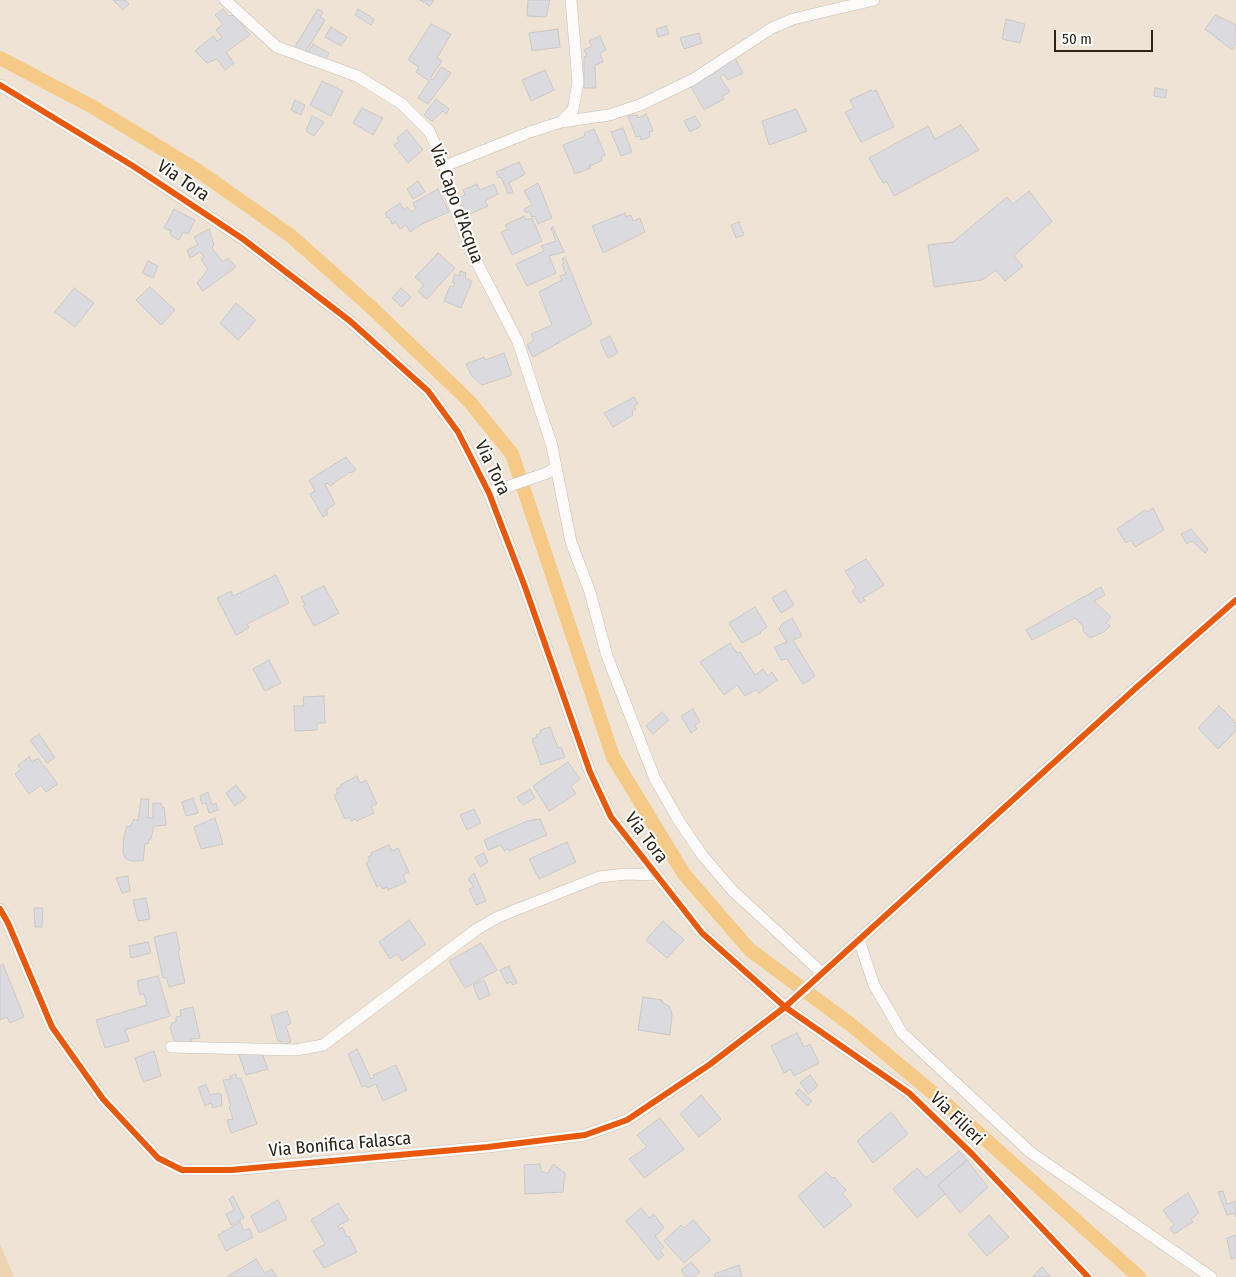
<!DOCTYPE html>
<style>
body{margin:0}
#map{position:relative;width:1236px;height:1277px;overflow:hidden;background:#eee3d4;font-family:"Fira Sans Condensed",sans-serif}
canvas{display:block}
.scale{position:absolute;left:1054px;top:30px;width:99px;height:22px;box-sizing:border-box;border:2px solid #2a2318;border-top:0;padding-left:6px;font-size:15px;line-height:18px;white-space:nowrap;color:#2a2318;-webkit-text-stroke:4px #fff;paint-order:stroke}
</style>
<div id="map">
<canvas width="1236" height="1277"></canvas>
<div class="scale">50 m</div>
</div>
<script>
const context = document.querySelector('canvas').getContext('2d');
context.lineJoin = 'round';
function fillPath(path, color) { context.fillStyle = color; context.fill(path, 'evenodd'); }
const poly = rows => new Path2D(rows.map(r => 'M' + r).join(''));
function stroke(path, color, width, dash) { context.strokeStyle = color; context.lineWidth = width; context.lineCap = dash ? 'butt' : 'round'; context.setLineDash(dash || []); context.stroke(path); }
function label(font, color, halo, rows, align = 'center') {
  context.font = font + ' "Fira Sans Condensed",sans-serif'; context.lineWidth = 4; context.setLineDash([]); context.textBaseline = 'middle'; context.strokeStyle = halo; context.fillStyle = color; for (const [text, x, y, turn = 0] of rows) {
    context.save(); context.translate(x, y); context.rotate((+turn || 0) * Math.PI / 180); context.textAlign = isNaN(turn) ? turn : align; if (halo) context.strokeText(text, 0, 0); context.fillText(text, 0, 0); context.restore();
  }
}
fillPath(poly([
 [0,1244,14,1277,0,1277]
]), '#edd5b2');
stroke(poly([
 [0,58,93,107,197,170,291,236,372,308,469,401,512,454,613,757,684,874,750,950,850,1024,945,1103,1139,1277]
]), '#f5c986', 14);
const building = poly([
 [113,0,125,0,129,4,123,10,113,0],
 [420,0,434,0,430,6,420,0],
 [528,0,550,0,546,17,527,16,528,0],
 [223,9,229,16,235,15,250,35,226,52,234,63,225,70,217,59,207,63,195,51,213,36,217,41,222,37,216,30,223,24,215,15,223,9],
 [318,9,323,12,320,17,325,20,305,53,294,48,318,9],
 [358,9,374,19,371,25,355,15,358,9],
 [1215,15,1236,25,1236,44,1232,50,1205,29,1215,15],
 [1006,19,1025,24,1020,43,1002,39,1006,19],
 [431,24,451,34,437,58,442,61,430,79,433,80,441,67,451,73,428,104,418,98,429,81,416,72,419,67,408,60,431,24],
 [666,26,669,34,658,37,656,29,666,26],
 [331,27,347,37,341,46,325,37,331,27],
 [558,29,560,47,532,51,529,33,558,29],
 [699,33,702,43,684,49,680,38,699,33],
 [600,36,606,50,600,53,603,62,595,65,596,88,584,88,584,57,587,56,584,50,592,46,589,41,600,36],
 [313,44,329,53,325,61,307,54,313,44],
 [735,58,743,73,728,80,724,74,720,77,730,92,722,96,724,99,704,110,689,83,735,58],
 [545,70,554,90,531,101,522,80,545,70],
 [322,81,343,91,331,116,310,105,322,81],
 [1155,88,1167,90,1165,98,1154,96,1155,88],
 [871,90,872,92,876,90,894,127,861,142,845,112,854,108,850,100,871,90],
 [436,99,449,109,446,114,443,111,432,121,424,115,436,99],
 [295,100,305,105,301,115,291,110,295,100],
 [362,108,383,118,373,135,353,123,362,108],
 [796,109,807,131,769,145,762,121,796,109],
 [646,114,653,131,649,132,650,137,641,140,640,136,636,137,628,116,637,115,638,118,646,114],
 [312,116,324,122,314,136,306,131,312,116],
 [695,116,701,126,690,132,684,121,695,116],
 [961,125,979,150,894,196,887,182,883,183,869,158,928,126,935,139,961,125],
 [623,128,632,152,621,156,611,132,623,128],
 [594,129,605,155,601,157,602,161,589,166,591,168,575,174,563,145,585,136,584,133,594,129],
 [407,130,423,150,408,163,394,145,399,141,397,138,407,130],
 [519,162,525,174,509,183,513,192,508,194,501,177,499,178,496,172,519,162],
 [418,181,425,192,413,199,407,189,418,181],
 [538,183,552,218,538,224,535,216,532,217,529,211,526,213,524,209,532,205,524,191,538,183],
 [477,184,480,190,494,184,498,194,485,201,488,206,468,215,459,198,465,195,463,190,477,184],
 [438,189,449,212,422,224,410,232,406,225,400,229,396,222,392,224,389,217,387,218,385,213,400,203,404,210,407,207,411,212,416,209,413,203,438,189],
 [1029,191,1052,221,1014,256,1023,266,1005,281,996,270,982,280,934,287,928,245,953,242,1007,197,1013,204,1029,191],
 [174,209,195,220,188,234,183,232,179,240,170,235,171,231,164,228,174,209],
 [625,213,626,217,631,215,633,221,640,218,645,232,603,253,592,226,625,213],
 [524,216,526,220,532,218,542,241,512,255,501,232,508,229,505,225,524,216],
 [739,222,744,235,736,238,731,225,739,222],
 [553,227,564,252,549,256,556,273,527,286,516,264,544,251,541,246,556,241,551,228,553,227],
 [209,229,214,245,212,248,223,262,228,258,236,267,203,291,197,283,208,270,201,259,204,257,200,252,190,258,187,250,198,245,194,237,209,229],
 [438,253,455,268,427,299,418,292,424,285,415,277,438,253],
 [565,257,592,324,533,357,527,345,534,340,531,334,552,325,539,292,562,280,560,276,566,274,562,264,564,263,562,259,565,257],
 [148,261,158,266,153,278,142,273,148,261],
 [460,271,466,273,465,278,472,281,461,308,444,301,450,286,453,287,455,283,452,282,455,274,459,276,460,271],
 [150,287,175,310,161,325,136,300,150,287],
 [74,288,94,303,75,327,55,312,74,288],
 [401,288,411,297,402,307,392,298,401,288],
 [236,303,256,320,238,340,220,323,236,303],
 [610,336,618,353,608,358,600,341,610,336],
 [504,353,512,375,482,385,472,376,466,364,484,357,485,360,504,353],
 [634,397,638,404,634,406,636,409,632,412,633,415,613,427,604,413,634,397],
 [346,457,356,470,351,473,350,472,330,486,327,483,325,484,335,504,326,510,328,514,323,517,310,494,315,491,309,480,346,457],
 [1153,508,1164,530,1135,547,1131,540,1126,543,1117,529,1145,510,1147,512,1153,508],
 [1191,529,1208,549,1205,553,1192,541,1187,544,1181,534,1191,529],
 [866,559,884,585,863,598,865,600,860,603,852,591,856,588,845,571,866,559],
 [276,575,289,603,247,624,249,628,236,635,217,598,231,591,233,596,276,575],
 [324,586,339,613,314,626,303,606,305,605,301,597,324,586],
 [1101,587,1105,595,1094,601,1111,617,1106,623,1110,626,1104,632,1090,638,1083,631,1083,626,1075,618,1032,640,1026,630,1101,587],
 [785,590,794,605,781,613,772,598,785,590],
 [755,607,767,627,760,632,761,633,742,643,729,623,755,607],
 [792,618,802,636,793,640,815,676,803,684,787,659,781,660,774,647,787,642,779,629,782,624,792,618],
 [730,643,737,653,740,652,755,675,763,669,768,676,772,672,777,680,759,693,756,690,745,696,737,685,724,695,700,662,730,643],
 [269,660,281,683,265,691,253,669,269,660],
 [324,696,325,723,317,723,317,730,295,731,294,706,304,706,303,697,324,696],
 [1219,706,1236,723,1236,731,1218,749,1198,728,1219,706],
 [693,709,700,722,695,725,697,729,691,733,681,716,693,709],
 [662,712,669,720,653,734,646,726,662,712],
 [550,727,558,748,561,747,565,757,541,765,532,739,537,737,536,735,541,733,540,730,550,727],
 [39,734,55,758,47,763,30,740,39,734],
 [29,757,32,762,38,758,58,784,46,792,41,785,29,794,15,774,21,769,18,765,29,757],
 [568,762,580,779,571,786,576,794,549,811,533,786,568,762],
 [357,776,360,783,366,780,377,804,371,807,374,813,357,821,355,819,351,821,349,817,345,819,334,795,338,793,336,789,341,787,340,785,357,776],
 [236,785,246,798,235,806,226,793,236,785],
 [530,789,535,798,523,805,517,797,530,789],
 [208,792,212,805,216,803,218,810,209,813,206,803,202,804,200,796,208,792],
 [193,798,198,813,186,816,182,802,193,798],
 [141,799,149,799,148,818,153,818,153,803,161,803,162,807,164,807,166,825,154,826,151,839,149,839,148,844,145,843,143,861,131,861,125,858,123,852,124,836,127,826,130,827,134,819,138,821,141,799],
 [474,809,481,823,467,830,460,815,474,809],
 [215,818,223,844,201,849,194,827,215,818],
 [540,819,547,835,509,851,508,849,504,851,501,845,488,850,484,840,527,821,540,819],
 [567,842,576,862,539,879,529,859,567,842],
 [389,845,392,851,398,848,409,872,403,875,406,882,388,890,387,887,383,889,380,885,377,887,366,863,370,861,368,857,372,855,371,853,389,845],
 [484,853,488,862,480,867,475,857,484,853],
 [474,873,486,901,476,905,469,889,474,887,468,879,474,873],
 [128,876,130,891,122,893,116,878,128,876],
 [146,898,150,919,138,921,133,900,146,898],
 [34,908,43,908,42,927,35,927,34,908],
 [409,920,426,944,402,961,397,954,390,959,379,942,409,920],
 [663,921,684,940,667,958,646,940,663,921],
 [176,932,180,950,178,951,185,983,169,987,166,977,163,978,154,937,176,932],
 [148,942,151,953,131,958,129,946,148,942],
 [481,943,497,970,465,988,449,961,481,943],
 [3,964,24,1017,10,1023,7,1017,0,1020,0,966,3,964],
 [509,966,517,983,513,985,511,982,507,984,500,970,509,966],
 [158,976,170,1016,125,1030,129,1041,105,1048,96,1020,147,1005,144,994,140,995,137,981,158,976],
 [484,980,490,995,479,1000,473,985,484,980],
 [643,997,662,1000,662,1002,670,1007,672,1015,670,1035,638,1030,643,997],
 [193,1007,200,1038,191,1039,192,1044,178,1044,174,1040,170,1027,172,1023,176,1022,176,1017,181,1016,180,1010,193,1007],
 [287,1011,291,1023,286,1026,291,1042,282,1045,281,1041,278,1041,271,1016,287,1011],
 [797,1033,804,1047,810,1044,819,1063,794,1076,791,1069,784,1073,771,1046,797,1033],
 [357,1049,371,1079,374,1078,373,1075,396,1065,407,1090,383,1101,376,1084,367,1088,366,1085,362,1087,348,1054,357,1049],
 [261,1050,268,1069,246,1075,239,1055,261,1050],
 [154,1051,161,1076,143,1082,135,1058,154,1051],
 [236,1074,237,1079,241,1078,257,1124,231,1133,227,1120,233,1119,229,1107,231,1106,223,1080,231,1079,230,1076,236,1074],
 [810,1075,818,1086,808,1094,800,1083,810,1075],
 [206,1085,210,1095,219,1093,221,1094,222,1105,213,1108,211,1103,205,1106,198,1087,206,1085],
 [799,1089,812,1101,807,1106,795,1093,799,1089],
 [701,1095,721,1119,699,1137,680,1114,701,1095],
 [891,1112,908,1134,873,1163,857,1141,891,1112],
 [660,1118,684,1149,644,1178,629,1159,647,1147,637,1135,660,1118],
 [959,1151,967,1160,938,1185,945,1194,917,1218,893,1189,917,1168,926,1178,959,1151],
 [967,1160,988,1187,960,1213,938,1185,967,1160],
 [540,1164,541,1171,545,1173,548,1173,553,1164,565,1173,563,1192,525,1194,524,1165,540,1164],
 [826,1172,832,1178,834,1177,846,1190,842,1193,852,1205,824,1228,798,1196,826,1172],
 [1223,1191,1227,1204,1236,1201,1236,1217,1234,1213,1227,1215,1218,1192,1223,1191],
 [1188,1193,1199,1213,1191,1219,1193,1222,1174,1234,1170,1228,1174,1225,1163,1210,1188,1193],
 [233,1196,244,1218,231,1225,226,1214,234,1210,229,1199,233,1196],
 [278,1200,287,1219,259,1233,251,1216,278,1200],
 [338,1203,349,1220,338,1226,340,1229,342,1227,347,1237,349,1236,357,1252,324,1268,313,1251,325,1244,311,1220,338,1203],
 [641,1208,649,1218,654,1214,664,1228,655,1236,664,1247,660,1251,664,1255,658,1260,626,1221,641,1208],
 [989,1215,1009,1237,987,1256,968,1234,989,1215],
 [693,1220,711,1240,684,1263,664,1241,681,1225,684,1228,693,1220],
 [240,1222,244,1231,249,1228,253,1237,226,1251,218,1235,240,1222],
 [1236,1235,1236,1258,1231,1259,1227,1238,1236,1235],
 [256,1259,265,1273,272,1269,277,1277,227,1277,256,1259],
 [691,1262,700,1272,694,1277,686,1277,681,1270,691,1262],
 [739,1265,742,1277,715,1277,714,1274,739,1265],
 [1042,1267,1051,1277,1032,1277,1042,1267]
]);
fillPath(building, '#dbdade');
stroke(building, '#cbc9c7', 1);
const street = poly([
 [225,0,277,47,357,76,402,104,429,131,445,166,448,189,472,253,518,342,552,446,556,467,547,473,489,493],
 [0,85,133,166,243,239,350,321,428,391,458,432,489,493,525,587,590,772,611,817,702,933,785,1007,909,1093,973,1155,1088,1277],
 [561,122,573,110,578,82,571,0],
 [445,166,530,132,561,122,609,115,640,105,692,80,772,28,793,19,874,0],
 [556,467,571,542,590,592,607,656,655,779,679,821,702,855,733,891,822,973],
 [0,909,8,923,52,1027,103,1099,158,1158,182,1170,231,1170,488,1147,585,1135,627,1120,709,1065,785,1007,1137,687,1236,600],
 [859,940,874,985,902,1033,1030,1152,1211,1277],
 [171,1047,296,1050,323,1045,477,929,498,917,599,877,626,874,654,875]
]);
stroke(street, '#c8bfb4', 12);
stroke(street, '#fcfbf9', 11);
stroke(poly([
 [0,85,133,166,243,239,350,321,428,391,458,432,489,493,525,587,590,772,611,817,702,933,785,1007,909,1093,973,1155,1088,1277],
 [0,909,8,923,52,1027,103,1099,158,1158,182,1170,231,1170,488,1147,585,1135,627,1120,709,1065,785,1007,1137,687,1236,600]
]), '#e8590c', 6);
label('18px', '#2a2318', '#fff', [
 ["Via Tora",183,181,34],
 ["Via Capo d'Acqua",456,204,70],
 ["Via Tora",492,468,64],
 ["Via Tora",646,838,53],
 ["Via Filieri",957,1119,44],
 ["Via Bonifica Falasca",340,1145,-5]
]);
</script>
